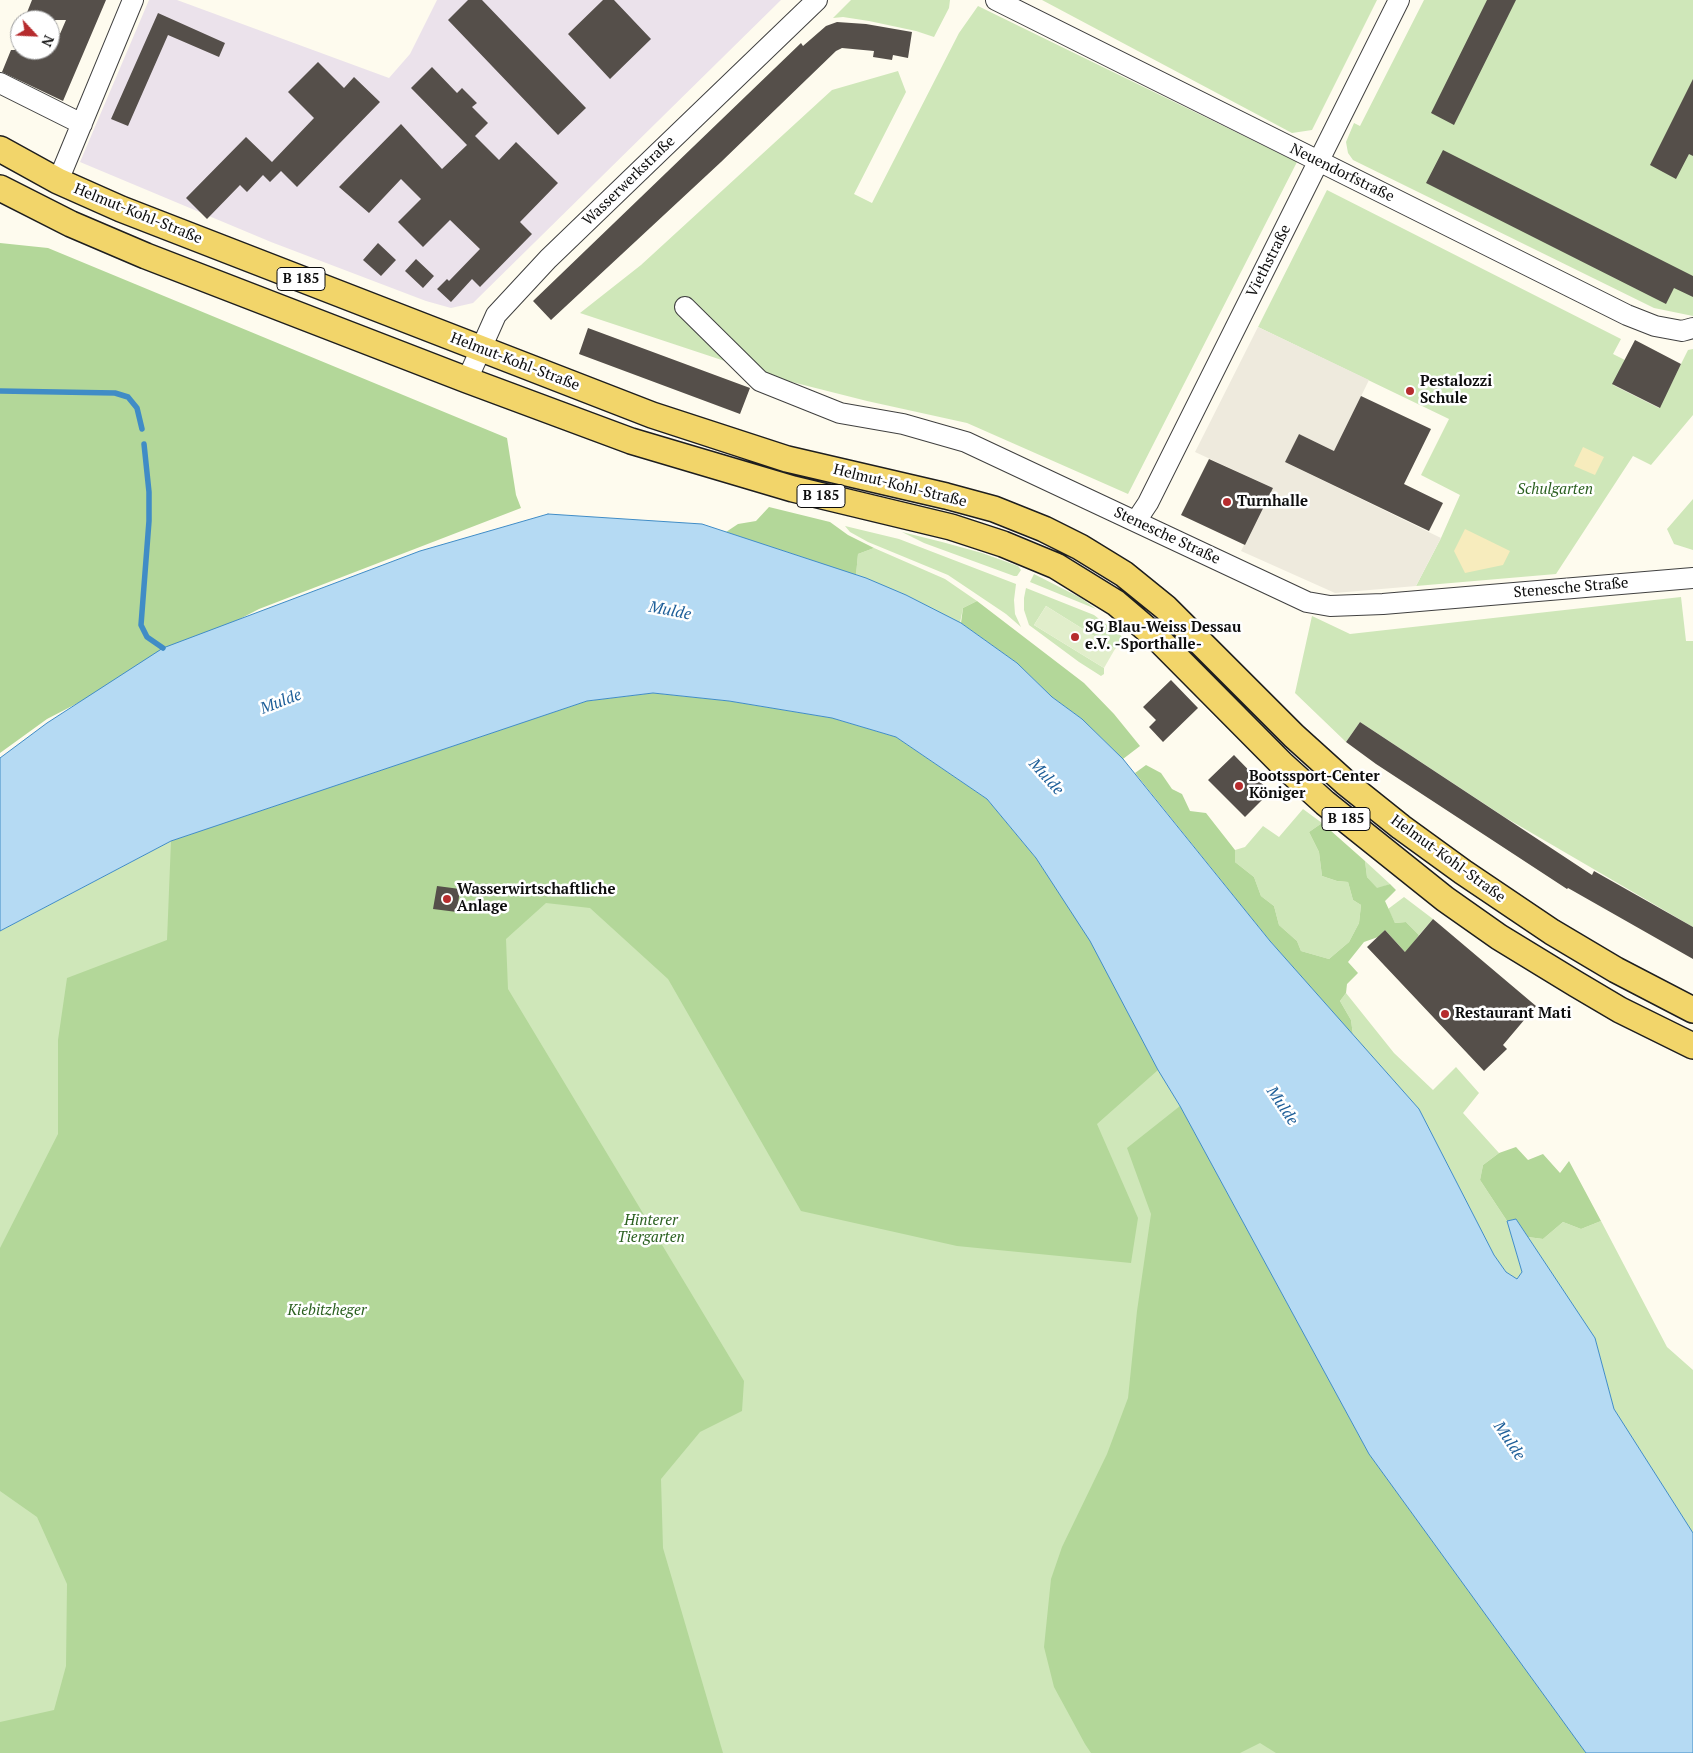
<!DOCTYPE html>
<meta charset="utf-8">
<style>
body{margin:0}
#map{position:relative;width:1693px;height:1753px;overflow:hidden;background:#fefbee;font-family:"PT Serif",serif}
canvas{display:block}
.north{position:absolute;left:10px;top:10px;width:50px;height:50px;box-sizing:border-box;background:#fff;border:1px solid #9e9e9e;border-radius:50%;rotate:115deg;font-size:14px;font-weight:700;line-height:20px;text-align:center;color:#0d0d0d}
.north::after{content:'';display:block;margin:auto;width:18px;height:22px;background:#b62c2e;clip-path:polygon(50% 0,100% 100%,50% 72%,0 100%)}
</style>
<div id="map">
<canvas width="1693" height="1753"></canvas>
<div class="north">N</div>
</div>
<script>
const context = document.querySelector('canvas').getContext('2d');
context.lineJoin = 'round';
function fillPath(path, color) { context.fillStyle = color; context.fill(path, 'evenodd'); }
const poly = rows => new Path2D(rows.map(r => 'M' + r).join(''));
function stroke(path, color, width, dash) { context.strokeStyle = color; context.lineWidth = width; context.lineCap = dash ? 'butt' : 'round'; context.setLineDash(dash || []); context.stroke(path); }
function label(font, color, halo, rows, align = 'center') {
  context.font = font + ' "PT Serif",serif'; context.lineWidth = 5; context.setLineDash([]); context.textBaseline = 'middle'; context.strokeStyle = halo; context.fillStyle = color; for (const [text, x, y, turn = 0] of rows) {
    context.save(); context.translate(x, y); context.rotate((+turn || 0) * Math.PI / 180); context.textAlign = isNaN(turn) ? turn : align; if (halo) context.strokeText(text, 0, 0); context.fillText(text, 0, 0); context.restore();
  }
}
fillPath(poly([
 [149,0,177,0,389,78,410,54,437,0,781,0,473,303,451,308,426,301,271,242,80,162]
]), '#ebe2eb');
fillPath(poly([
 [851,0,950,0,949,8,934,37,916,31,869,21,843,17,833,18],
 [1042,0,1377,0,1312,130,1292,133],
 [1424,0,1693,0,1693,316,1654,308,1353,160,1348,153,1346,142,1354,123,1360,126],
 [978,6,1297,162,1128,494,967,423,867,401,776,378,580,313,641,265,832,90,898,71,906,92,854,194,872,203,959,33],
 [1327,190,1621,339,1613,354,1625,360,1613,385,1659,408,1688,350,1693,349,1693,415,1651,465,1633,456,1556,574,1416,586,1441,538,1460,495,1421,475,1449,419,1258,327],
 [1693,499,1693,550,1674,544,1667,529],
 [845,526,899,539,1016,584,1014,600,1015,614,1021,627,1006,614,948,575,868,542,850,532],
 [902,532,942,542,982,553,1018,566,1021,570,1017,576,1014,576,924,543],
 [874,548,945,579,977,601,963,608,960,623,906,595,856,575,858,554],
 [1034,574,1081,598,1096,609,1030,582],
 [1026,588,1094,615,1124,638,1115,649,1046,606,1034,625,1104,668,1104,674,1101,676,1079,662,1029,625,1024,610,1024,598],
 [1681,597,1686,641,1693,641,1693,927,1506,818,1360,722,1346,742,1295,693,1312,616,1350,634],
 [587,701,1158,1070,1180,1106,1369,1454,1586,1753,0,1753,0,931,171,841],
 [1303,809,1322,823,1309,832,1319,852,1322,876,1337,881,1348,882,1353,900,1361,905,1359,923,1349,942,1329,959,1301,951,1297,941,1279,925,1274,906,1261,896,1254,877,1235,862,1235,850,1245,847,1263,826,1279,837],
 [1365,861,1390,884,1377,889,1367,877],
 [1404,897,1433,919,1419,935,1406,922,1395,923,1388,909],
 [1346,993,1394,1053,1433,1090,1456,1067,1479,1093,1463,1113,1499,1153,1483,1165,1480,1180,1507,1221,1522,1272,1517,1279,1506,1272,1494,1255,1419,1109,1353,1035,1351,1020,1340,1001],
 [1601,1221,1667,1347,1693,1370,1693,1533,1614,1409,1595,1338,1528,1237,1543,1239,1563,1222,1581,1229]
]), '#cfe7b9');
fillPath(poly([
 [0,243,48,248,507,438,516,495,521,508,259,609,47,719,0,753],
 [769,507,830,522,848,535,874,548,858,554,856,575,726,532,738,524,756,521],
 [977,601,1084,683,1114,714,1140,746,1123,759,1082,719,1052,697,1017,663,961,623,963,608],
 [653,693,729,701,832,718,896,737,987,799,1036,858,1090,940,1158,1070,1097,1124,1138,1218,1131,1263,957,1246,801,1211,668,979,590,908,546,903,506,939,508,989,744,1381,742,1411,700,1432,661,1479,663,1548,723,1753,0,1753,0,1722,54,1710,66,1666,67,1584,37,1517,0,1491,0,1248,58,1134,58,1040,67,978,167,940,171,841,587,701],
 [1146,765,1161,773,1172,789,1182,794,1190,811,1206,813,1235,850,1235,862,1254,877,1261,896,1274,906,1279,925,1297,941,1301,951,1329,959,1349,942,1359,923,1361,905,1353,900,1348,882,1337,881,1322,876,1319,852,1309,832,1322,823,1365,861,1367,877,1377,888,1390,884,1396,890,1385,901,1395,923,1406,922,1419,935,1406,953,1385,930,1378,937,1364,942,1348,962,1358,973,1347,984,1346,993,1340,1001,1351,1020,1353,1035,1270,941,1135,773],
 [1180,1106,1369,1454,1586,1753,1276,1753,1260,1743,1240,1753,1091,1753,1085,1744,1054,1687,1044,1647,1051,1579,1062,1547,1107,1454,1128,1398,1137,1311,1151,1214,1127,1148],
 [1516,1147,1528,1160,1543,1154,1560,1173,1569,1161,1601,1221,1581,1229,1563,1222,1543,1239,1528,1237,1516,1219,1507,1221,1480,1180,1483,1165,1499,1153]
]), '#b3d799');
fillPath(poly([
 [1583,447,1604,457,1595,475,1574,466],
 [1465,529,1510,551,1503,565,1465,573,1454,551]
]), '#f7ecbd');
fillPath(poly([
 [1046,606,1115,649,1104,668,1034,625]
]), '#e1eecb');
fillPath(poly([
 [1258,327,1369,380,1343,433,1357,462,1299,434,1285,462,1441,538,1416,586,1335,593,1241,551,1273,488,1195,452]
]), '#eeeadd');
const water = poly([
 [548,514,702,524,866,578,906,595,961,623,1017,663,1052,697,1082,719,1123,759,1270,941,1419,1109,1494,1255,1506,1272,1517,1279,1522,1272,1507,1221,1516,1219,1595,1338,1614,1409,1693,1533,1693,1753,1586,1753,1369,1454,1180,1106,1158,1070,1090,941,1036,858,987,799,896,737,832,718,729,701,653,693,587,701,171,841,0,931,0,758,47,723,163,648,420,551,548,514]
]);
fillPath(water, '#b5daf3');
stroke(water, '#408cc6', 1);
stroke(poly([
 [0,391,115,393,128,397,137,408,142,429],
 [144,444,149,492,149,521,141,625,147,637,163,648]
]), '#408cc6', 5.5);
fillPath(poly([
 [32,0,106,0,63,101,2,72,11,50,53,50,66,20,24,20],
 [468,0,482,0,586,108,558,135,448,20],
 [603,0,614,0,651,39,610,79,568,34],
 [1487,0,1516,0,1454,125,1431,113],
 [158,13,225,43,219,57,168,35,128,126,111,119],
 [837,22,866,24,912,32,908,58,893,55,892,60,873,57,874,51,842,48,836,51,721,162,551,320,533,301,801,43,803,46,826,26],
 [318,62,344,88,354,77,380,102,297,187,281,171,270,182,263,175,247,192,240,185,207,219,186,198,246,137,272,162,314,118,288,92],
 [432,67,457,93,462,88,477,103,472,107,488,123,475,136,499,160,516,142,558,183,520,222,532,234,480,287,472,279,451,302,437,289,447,279,449,281,480,249,450,220,423,247,398,222,421,199,401,179,369,213,339,187,401,124,442,169,467,145,411,88],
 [1693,79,1693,156,1689,154,1676,179,1650,165],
 [1443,150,1693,276,1693,297,1674,288,1666,304,1426,183],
 [378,243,396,260,381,276,363,260],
 [416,259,434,276,423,288,405,271],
 [588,328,750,388,740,414,579,354],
 [1635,340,1681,364,1660,408,1612,384],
 [1361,396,1431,429,1404,484,1443,503,1429,531,1285,462,1299,434,1334,451],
 [1209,459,1273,488,1245,545,1181,515],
 [1171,680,1198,708,1163,742,1149,727,1156,720,1143,707],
 [1360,722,1592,875,1594,871,1693,927,1693,959,1568,888,1567,889,1376,764,1346,742],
 [1234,755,1270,792,1245,817,1208,780],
 [437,886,460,889,457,912,433,909],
 [1433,919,1536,1006,1503,1045,1507,1049,1484,1071,1367,947,1385,930,1405,952]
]), '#554f4a');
const minor = poly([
 [996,0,1627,315,1655,326,1682,331,1693,328],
 [0,83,82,124],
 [58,181,133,0],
 [685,307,760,381,840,413,903,424,966,442,1307,602,1330,606,1383,604,1693,578],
 [467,380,496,315,548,259,817,0],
 [1136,521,1148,503,1399,0]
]);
const major = poly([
 [0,149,58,181,121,209,652,415,787,459,946,496,994,509,1044,529,1080,547,1124,574,1166,608,1294,736,1346,783,1401,827,1463,872,1552,932,1616,970,1693,1010],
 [0,188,71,224,146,256,467,380,631,441,793,489,951,527,1003,544,1056,566,1116,603,1136,620,1159,640,1282,764,1325,803,1445,899,1499,937,1576,984,1620,1010,1693,1046]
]);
stroke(minor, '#404040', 22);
stroke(major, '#1e1e1e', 28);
stroke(minor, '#fff', 20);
stroke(major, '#f2d56a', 25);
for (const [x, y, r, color] of [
 [1410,391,5,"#b62c2e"],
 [1227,502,5,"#b62c2e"],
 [1075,637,5,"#b62c2e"],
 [1239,786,5,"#b62c2e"],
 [447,899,5,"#b62c2e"],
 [1445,1014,5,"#b62c2e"]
]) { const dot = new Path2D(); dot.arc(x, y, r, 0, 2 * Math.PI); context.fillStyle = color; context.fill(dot); stroke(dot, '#fff', 2); }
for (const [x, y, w] of [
 [301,279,48],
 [821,496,48],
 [1346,819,48]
]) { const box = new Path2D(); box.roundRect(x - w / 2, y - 11.5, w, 23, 4); context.fillStyle = '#fff'; context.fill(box); stroke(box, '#0d0d0d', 1); }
label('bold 14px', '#0d0d0d', null, [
 ["B 185",301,279],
 ["B 185",821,496],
 ["B 185",1346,819]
]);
label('15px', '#0d0d0d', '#fff', [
 ["Neuendorfstraße",1342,173,26],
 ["Wasserwerkstraße",629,181,-44],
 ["Helmut-Kohl-Straße",138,214,22],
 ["Viethstraße",1269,261,-63],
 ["Helmut-Kohl-Straße",515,362,21],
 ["Helmut-Kohl-Straße",900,486,14],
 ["Stenesche Straße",1167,536,25],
 ["Stenesche Straße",1571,588,-5],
 ["Helmut-Kohl-Straße",1448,859,36]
]);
label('bold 15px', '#0d0d0d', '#fff', [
 ["Pestalozzi",1420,382],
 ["Schule",1420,399],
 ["Turnhalle",1237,502],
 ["SG Blau-Weiss Dessau",1085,628],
 ["e.V. -Sporthalle-",1085,645],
 ["Bootssport-Center",1249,777],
 ["Königer",1249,794],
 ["Wasserwirtschaftliche",457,890],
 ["Anlage",457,907],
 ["Restaurant Mati",1455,1014]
], 'left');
label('italic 15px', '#2c6121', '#fff', [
 ["Schulgarten",1555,490],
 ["Hinterer",651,1221],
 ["Tiergarten",651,1238],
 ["Kiebitzheger",327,1311]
]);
label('italic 16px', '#1d5e98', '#fff', [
 ["Mulde",670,611,11],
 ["Mulde",281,702,-21],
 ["Mulde",1046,777,48],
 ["Mulde",1282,1106,56],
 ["Mulde",1509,1441,56]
]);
</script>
